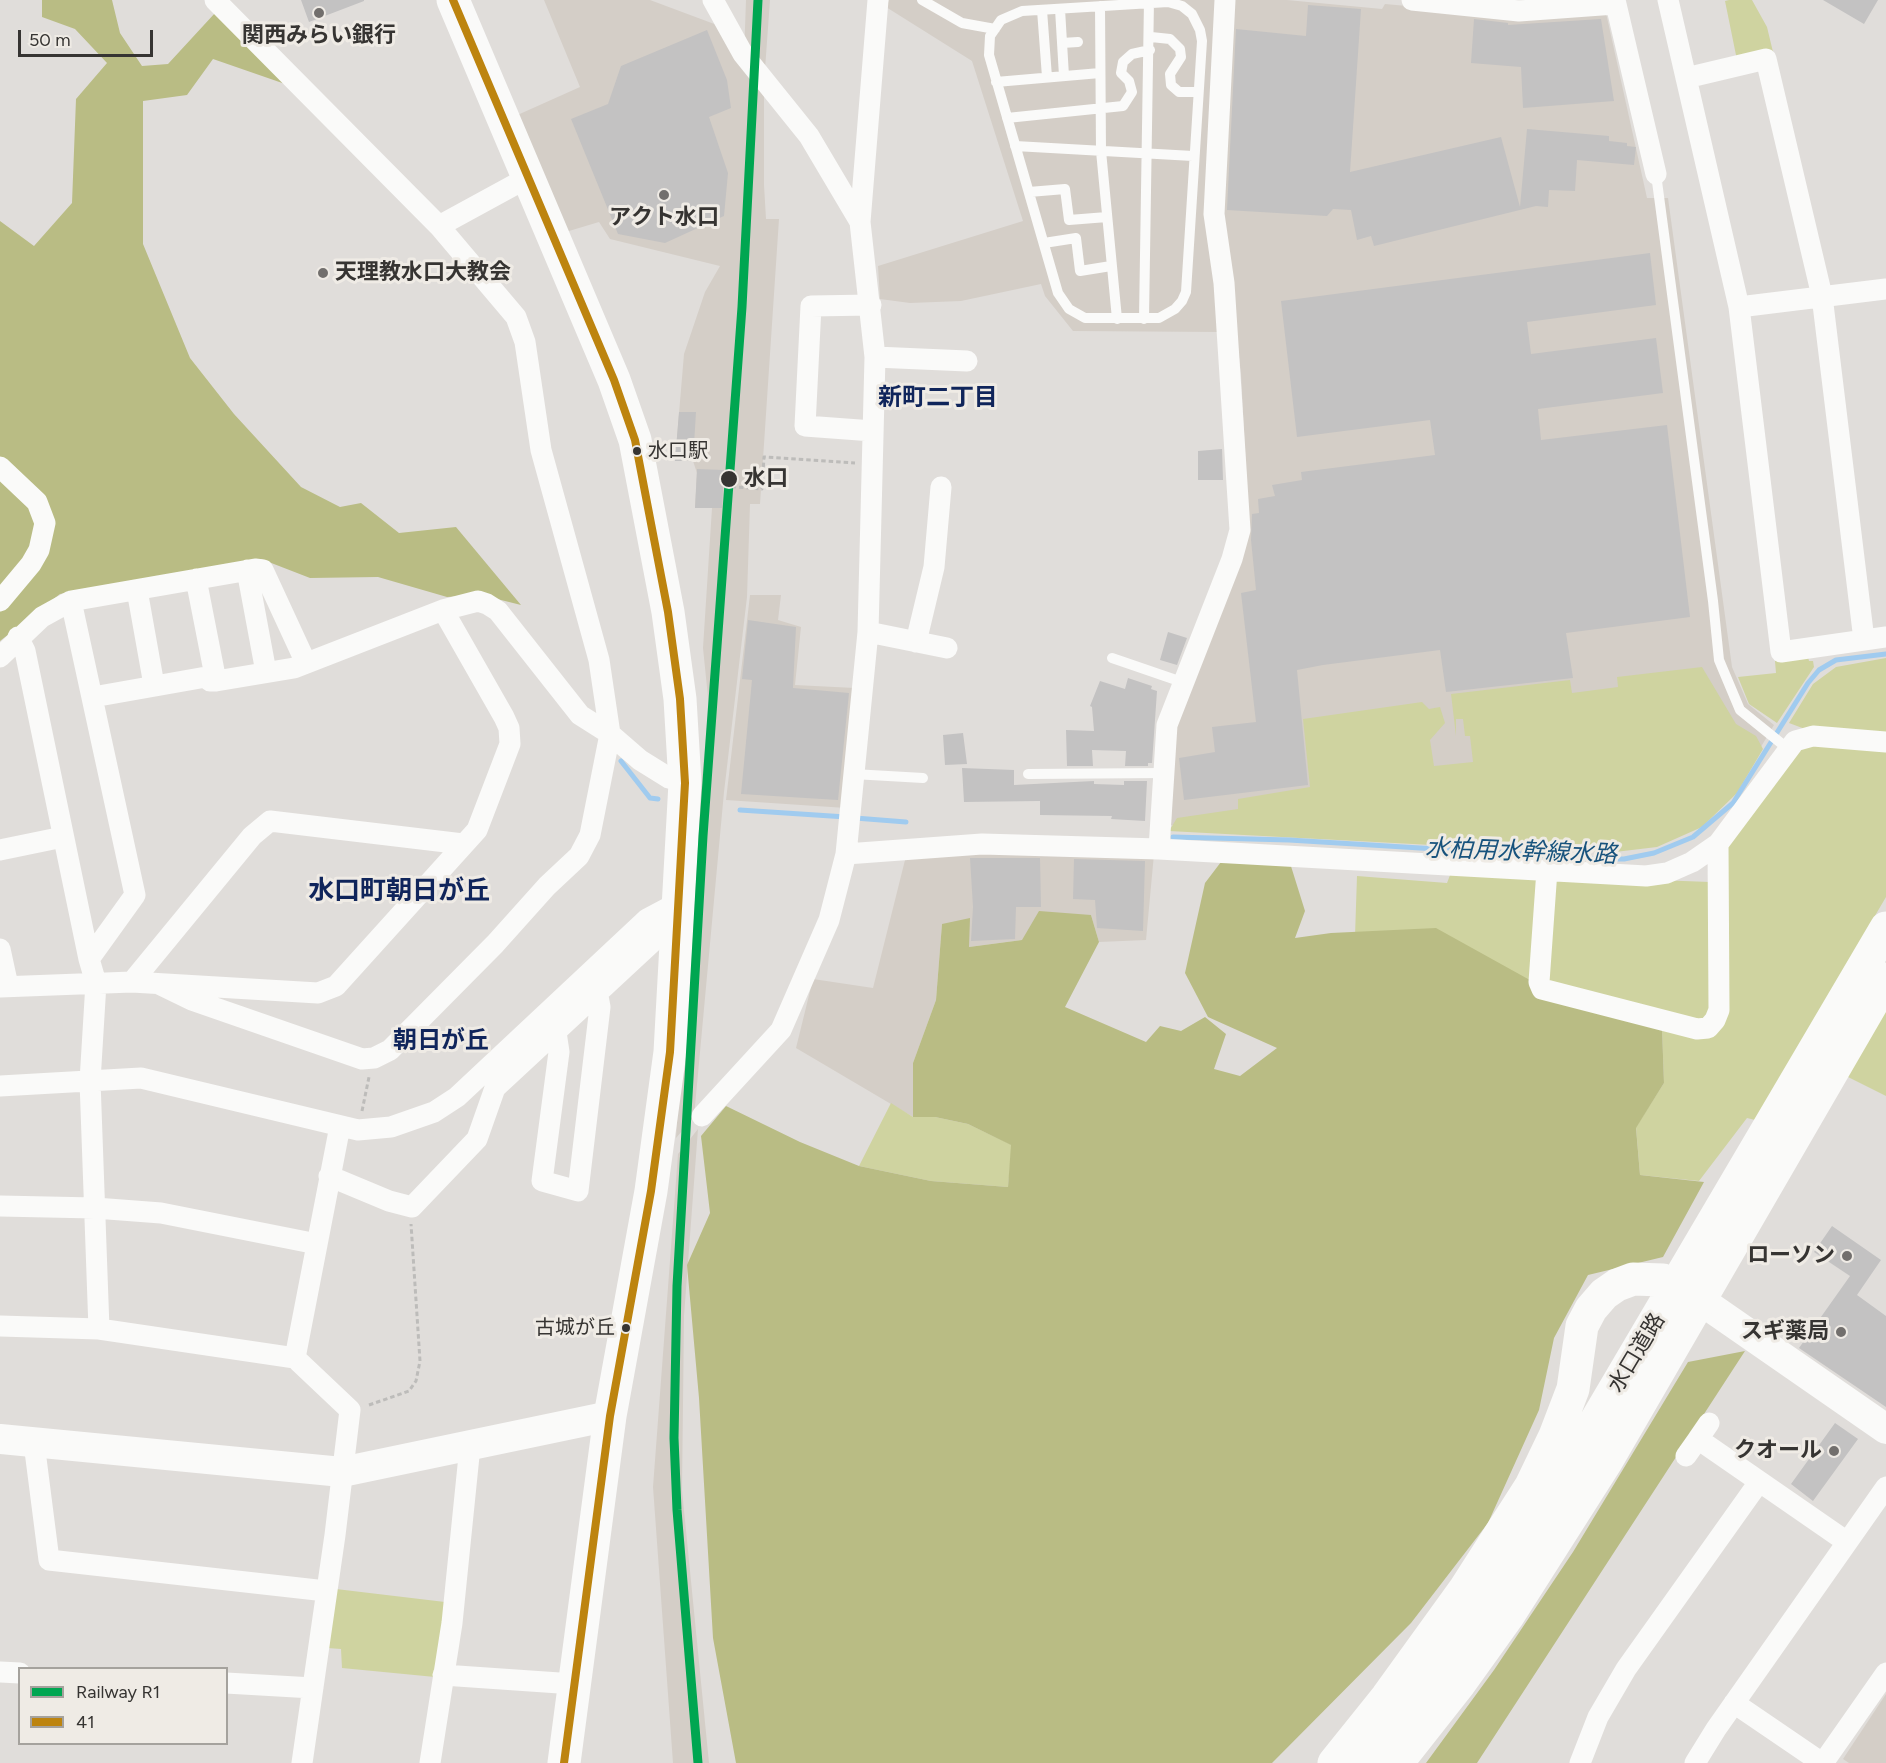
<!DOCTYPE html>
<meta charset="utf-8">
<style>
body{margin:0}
#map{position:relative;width:1886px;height:1763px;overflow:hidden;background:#e0ddda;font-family:Figtree,sans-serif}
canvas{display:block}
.legend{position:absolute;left:18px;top:1667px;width:210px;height:78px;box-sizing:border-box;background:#efebe5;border:2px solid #a5a29d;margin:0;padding:8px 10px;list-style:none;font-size:18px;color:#363432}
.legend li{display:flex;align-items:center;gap:12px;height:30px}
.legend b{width:30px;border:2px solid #a5a29d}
.scale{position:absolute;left:18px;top:30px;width:135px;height:27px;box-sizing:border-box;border:3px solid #363432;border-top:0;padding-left:8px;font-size:18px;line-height:21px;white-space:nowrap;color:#363432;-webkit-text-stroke:4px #efebe5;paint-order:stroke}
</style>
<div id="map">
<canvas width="1886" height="1763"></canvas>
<ul class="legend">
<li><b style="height:8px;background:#00a651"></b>Railway R1</li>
<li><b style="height:8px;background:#bd840f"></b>41</li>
</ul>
<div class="scale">50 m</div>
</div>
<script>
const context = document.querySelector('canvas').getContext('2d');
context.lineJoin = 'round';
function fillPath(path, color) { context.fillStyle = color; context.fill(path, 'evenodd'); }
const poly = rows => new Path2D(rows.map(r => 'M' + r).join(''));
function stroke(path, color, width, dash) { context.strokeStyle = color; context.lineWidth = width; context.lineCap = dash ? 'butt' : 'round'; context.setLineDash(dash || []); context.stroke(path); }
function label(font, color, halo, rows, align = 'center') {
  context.font = font + ' Figtree,"Noto Sans JP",sans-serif'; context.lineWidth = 6; context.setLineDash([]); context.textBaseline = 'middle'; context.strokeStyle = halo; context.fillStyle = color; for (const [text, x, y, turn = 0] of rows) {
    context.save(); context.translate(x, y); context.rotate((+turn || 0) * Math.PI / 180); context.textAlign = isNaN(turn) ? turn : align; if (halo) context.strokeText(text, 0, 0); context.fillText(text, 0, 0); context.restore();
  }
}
fillPath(poly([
 [544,0,650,0,725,28,744,56,746,0,770,0,764,83,764,185,766,219,779,219,760,504,750,504,747,597,724,792,694,1117,676,1138,695,846,709,707,703,648,712,508,695,508,697,473,693,461,675,461,684,354,705,292,720,266,610,239,599,222,559,234,513,117,580,87],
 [889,0,1220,0,1218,332,1073,331,1045,296,1041,284,961,301,910,303,880,299,878,266,1023,221,972,61,886,7],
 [1233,0,1287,0,1382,9,1385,4,1516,16,1606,13,1647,198,1668,198,1732,667,1748,704,1774,725,1734,792,1572,850,1171,825,1175,726,1248,509,1241,374,1220,189],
 [750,595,781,595,778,620,801,627,795,685,855,688,846,808,726,800],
 [980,851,1154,854,1146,940,1099,942,1091,915,1022,940,969,947,942,924,936,1000,913,1063,913,1117,796,1048,813,979,873,988,906,856],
 [698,1129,684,1316,682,1490,709,1763,673,1763,653,1487,678,1154],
 [1886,1694,1886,1763,1849,1763,1843,1759]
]), '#d4cec7');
fillPath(poly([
 [1729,0,1752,0,1767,27,1773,52,1737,60,1725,1],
 [1808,657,1809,661,1813,661,1814,667,1777,723,1749,704,1738,677,1776,673,1775,661],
 [1886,658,1886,735,1805,729,1789,723,1813,684,1836,667],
 [1702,667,1736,724,1756,736,1763,749,1737,793,1702,827,1657,847,1615,852,1469,847,1169,831,1177,818,1238,809,1238,799,1310,787,1303,719,1422,702,1429,709,1440,707,1445,723,1430,740,1434,766,1473,762,1470,736,1465,736,1463,719,1456,719,1456,736,1451,694,1570,680,1572,693,1618,687,1617,677],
 [1813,740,1886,748,1886,897,1755,1120,1747,1118,1699,1181,1640,1175,1636,1127,1664,1083,1662,1028,1716,1034,1722,859,1730,840,1791,754],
 [1452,870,1543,876,1537,983,1355,936,1357,876,1447,883],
 [1550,876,1710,882,1717,1009,1706,1026,1544,987],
 [1886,1010,1886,1096,1846,1076],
 [891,1103,913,1117,935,1117,968,1124,1012,1145,1008,1187,931,1181,859,1166],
 [336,1589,445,1602,435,1677,342,1668,341,1649,327,1648]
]), '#cfd3a0');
fillPath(poly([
 [42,0,112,0,120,33,142,66,168,64,215,13,288,85,213,59,187,95,143,101,143,244,190,358,234,414,301,487,340,507,361,503,399,533,456,527,521,605,481,595,447,597,378,577,310,578,261,559,60,594,0,641,0,221,34,246,72,203,76,99,107,63,75,29,42,17],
 [1224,858,1290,863,1305,911,1295,938,1331,933,1436,928,1537,984,1662,1028,1664,1083,1636,1128,1640,1175,1704,1182,1663,1257,1588,1275,1554,1338,1539,1410,1488,1523,1411,1623,1272,1763,736,1763,713,1638,699,1398,687,1265,710,1213,701,1136,726,1106,800,1142,859,1166,931,1181,1008,1187,1011,1145,968,1124,935,1117,913,1117,913,1063,936,1000,942,924,970,918,969,947,1022,940,1039,911,1091,915,1099,942,1065,1007,1146,1042,1160,1026,1181,1031,1205,1017,1226,1034,1214,1069,1240,1076,1277,1048,1208,1017,1185,973,1205,883],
 [1745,1351,1477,1763,1426,1763,1494,1670,1573,1552,1688,1362]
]), '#b9bc84');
stroke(poly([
 [621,761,650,798,658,799],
 [740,810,846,817],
 [855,818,906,822],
 [1173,837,1289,840,1601,859,1624,859,1654,853,1693,837,1733,803,1808,683,1819,670,1836,660,1886,654]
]), '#a0cbef', 5);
fillPath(poly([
 [301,0,364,0,364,1,309,22],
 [1823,0,1878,0,1864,24],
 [1308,5,1361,9,1350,172,1501,137,1520,207,1527,129,1609,136,1609,141,1627,143,1627,146,1636,147,1634,165,1577,160,1575,191,1549,190,1548,207,1536,206,1374,246,1371,236,1357,240,1351,210,1333,209,1327,216,1227,210,1236,29,1306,36],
 [1474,19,1508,23,1508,25,1601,19,1614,101,1523,108,1521,67,1471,63],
 [707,30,727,80,731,108,709,117,728,173,724,216,665,243,618,234,571,119,608,104,621,66],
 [1650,253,1656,305,1527,322,1531,354,1656,338,1663,393,1538,409,1541,440,1667,425,1690,617,1566,633,1573,678,1446,692,1440,650,1323,665,1297,670,1308,785,1184,800,1179,758,1215,752,1212,727,1256,722,1241,593,1256,590,1251,540,1252,514,1259,513,1258,499,1275,496,1272,485,1302,480,1301,472,1435,455,1430,420,1297,437,1281,301],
 [679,412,696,412,693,461,675,461],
 [1222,449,1223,480,1198,480,1198,451],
 [697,469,724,470,722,508,695,508],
 [748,620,796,627,793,688,849,693,838,800,741,794,752,680,742,679],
 [1168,632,1187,638,1177,665,1160,660],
 [1128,678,1152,686,1151,689,1157,691,1152,763,1148,763,1148,766,1125,766,1126,751,1092,750,1093,766,1067,766,1066,730,1094,731,1092,707,1090,706,1100,681,1125,689],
 [963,733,967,764,945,765,943,735],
 [962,768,1014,770,1014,785,1094,781,1094,784,1124,785,1124,781,1147,781,1145,821,1111,819,1112,816,1040,815,1040,801,964,802],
 [970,858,1040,858,1041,907,1016,907,1015,939,971,941,973,907],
 [1074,859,1145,861,1143,931,1097,928,1095,900,1073,899],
 [1832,1226,1881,1260,1857,1295,1886,1316,1886,1407,1799,1348,1850,1276,1814,1252],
 [1835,1423,1858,1439,1813,1501,1791,1484]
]), '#c3c2c2');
stroke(poly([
 [724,486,762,489,764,457,855,463],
 [749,488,751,470],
 [362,1111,369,1077],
 [369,1405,409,1391,416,1381,420,1361,411,1224]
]), '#bdbcba', 3, [4.5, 3]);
stroke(poly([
 [922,0,962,23,995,29],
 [1168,2,1182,6,1192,14,1200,30,1202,41,1186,292,1182,301,1175,309,1159,318,1085,318,1069,309,1058,293,989,55,990,36,1001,20,1022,11,1168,2],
 [1100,6,1101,151,1117,319],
 [1060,9,1064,76],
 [1042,10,1047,77],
 [1151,37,1170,39,1180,49,1181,57,1170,74,1171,85,1179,92,1198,92],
 [1062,43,1078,42],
 [996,82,1100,73],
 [1007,118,1123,106,1132,92,1129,81,1121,73,1123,62,1132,54,1150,50],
 [1015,146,1193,156],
 [1656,174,1713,601,1719,660,1740,710,1787,748],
 [1029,192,1065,189,1069,220,1107,217],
 [1044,243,1076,238,1080,271,1111,266],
 [1144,319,1149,0],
 [1112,658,1182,682],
 [853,774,923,778],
 [1028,774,1164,773]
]), '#fafaf9', 10);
stroke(poly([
 [713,0,743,54,809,136,860,222],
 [1412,0,1519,11,1615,4],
 [1615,0,1656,174],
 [1668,0,1739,307,1781,652,1886,637],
 [1686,78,1766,59,1822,296,1864,640],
 [439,226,527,178],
 [871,305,811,306,805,426,873,431],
 [1739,307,1886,289],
 [875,357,967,361],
 [0,467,37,502,45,523,39,550,31,564,0,601],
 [247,570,266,672],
 [196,579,216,681],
 [137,590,154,685],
 [71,601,135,895,89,959,96,983,90,1081,99,1329],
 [868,632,947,648],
 [18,637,25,651,89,959],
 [916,642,934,567,941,487],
 [0,657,42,617,71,601,255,569,263,570,306,663],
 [93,697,206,677,210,681,216,681,294,668,443,610,478,601,487,604,498,611,580,715,610,734,640,760,669,778,685,783],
 [1159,849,1167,725,1232,559,1240,530,1224,283,1214,214,1225,0],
 [0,850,63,837],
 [846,854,982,844,1159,849,1646,876,1667,873,1692,862,1718,844,1795,741,1813,736,1886,742],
 [1547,870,1539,982,1542,989,1697,1029,1708,1028,1715,1020,1719,1010,1718,844],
 [0,949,8,986],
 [132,982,252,836,270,821,463,844],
 [159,984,192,1000,362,1059,374,1058,390,1050,495,944,547,886,579,856,590,835,610,734,599,660,541,450,525,342,516,317,439,226,215,0],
 [0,987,132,982,318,993,336,986,477,830,510,744,509,728,504,717,443,610],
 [556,1032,559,1052,542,1181,578,1191,600,1007,597,991],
 [0,1086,141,1078,358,1130,391,1127,434,1112,457,1097,647,919,679,902],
 [702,1116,781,1030,829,920,846,854,868,632,875,357,860,222,878,0],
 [329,1176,389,1201,412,1207,477,1139,495,1088,662,933,674,911],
 [0,1206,95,1208,161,1213,317,1244],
 [0,1326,99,1329,295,1358,350,1410,335,1535,302,1763],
 [295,1358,340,1126],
 [1698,1439,1709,1423],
 [34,1443,49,1560,326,1591],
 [1686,1456,1698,1439,1847,1542],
 [0,1672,20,1673],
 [443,1675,574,1684],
 [226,1683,313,1688],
 [1734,1703,1822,1763],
 [430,1763,452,1623,470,1446],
 [1580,1763,1598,1717,1626,1669,1759,1482],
 [1695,1763,1716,1729,1886,1487],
 [1823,1763,1886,1673]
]), '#fafaf9', 21);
stroke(poly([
 [1700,1300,1886,1429],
 [0,1439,342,1472,610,1416]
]), '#fafaf9', 30);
stroke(poly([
 [453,0,614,380,635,440,668,612,680,699,685,783,670,1052,651,1191,610,1416,564,1763],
 [1334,1763,1387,1697,1465,1589,1531,1486,1555,1436,1573,1389,1582,1326,1591,1309,1604,1294,1617,1285,1633,1279,1663,1280,1693,1296],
 [1365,1763,1455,1651,1501,1582,1886,928],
 [1397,1763,1460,1683,1508,1616,1606,1462,1886,979]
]), '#fafaf9', 33);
stroke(poly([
 [453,0,614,380,635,440,668,612,680,699,685,783,670,1052,651,1191,610,1416,564,1763]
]), '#bd840f', 8);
stroke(poly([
 [698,1763,677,1510,674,1438,677,1286,703,836,742,307,758,0]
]), '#00a651', 9);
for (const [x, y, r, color] of [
 [319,13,6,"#726f6d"],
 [664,195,6,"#726f6d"],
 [323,273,6,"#726f6d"],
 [637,451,5,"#363432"],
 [729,479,9,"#363432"],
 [1847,1256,6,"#726f6d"],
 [626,1328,5,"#363432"],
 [1841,1332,6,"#726f6d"],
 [1834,1451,6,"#726f6d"]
]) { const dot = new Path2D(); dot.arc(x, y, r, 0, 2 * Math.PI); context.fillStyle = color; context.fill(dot); stroke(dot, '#efebe5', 2); }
label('20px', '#363432', '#efebe5', [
 ["水口駅",648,451],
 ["古城が丘",615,1328,"right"]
], 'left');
label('bold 22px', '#363432', '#efebe5', [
 ["関西みらい銀行",319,36,"center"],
 ["アクト水口",664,218,"center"],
 ["天理教水口大教会",335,273,"left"],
 ["ローソン",1835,1256],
 ["スギ薬局",1829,1332],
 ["クオール",1822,1451]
], 'right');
label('bold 22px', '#363432', '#efebe5', [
 ["水口",744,479]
], 'left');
label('22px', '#363432', '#efebe5', [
 ["水口道路",1637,1353,-59]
]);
label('bold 24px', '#10255b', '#efebe5', [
 ["新町二丁目",938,398],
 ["朝日が丘",441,1041]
]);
label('italic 24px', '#18537d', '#efebe5', [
 ["水柏用水幹線水路",1521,852,2]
]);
label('bold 26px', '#10255b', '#efebe5', [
 ["水口町朝日が丘",399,891]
]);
</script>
